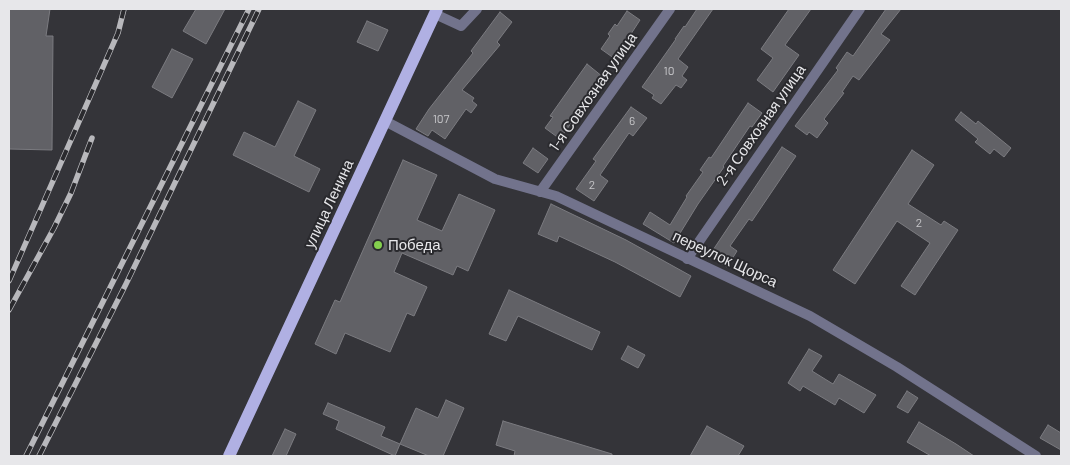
<!DOCTYPE html>
<meta charset="utf-8">
<style>
body{margin:0}
#map{position:relative;width:1070px;height:465px;overflow:hidden;background:#343439;font-family:Barlow,sans-serif}
canvas{display:block}
.frame{position:absolute;inset:0;border:10px solid #e7e7ea;pointer-events:none}
</style>
<div id="map">
<canvas width="1070" height="465"></canvas>
<div class="frame"></div>
</div>
<script>
const context = document.querySelector('canvas').getContext('2d');
context.lineJoin = 'round';
function fillPath(path, color) { context.fillStyle = color; context.fill(path, 'evenodd'); }
const poly = rows => new Path2D(rows.map(r => 'M' + r).join(''));
function stroke(path, color, width, dash) { context.strokeStyle = color; context.lineWidth = width; context.lineCap = dash ? 'butt' : 'round'; context.setLineDash(dash || []); context.stroke(path); }
function label(font, color, halo, rows, align = 'center') {
  context.font = font + ' Barlow,sans-serif'; context.lineWidth = 4; context.setLineDash([]); context.textBaseline = 'middle'; context.strokeStyle = halo; context.fillStyle = color; for (const [text, x, y, turn = 0] of rows) {
    context.save(); context.translate(x, y); context.rotate((+turn || 0) * Math.PI / 180); context.textAlign = isNaN(turn) ? turn : align; if (halo) context.strokeText(text, 0, 0); context.fillText(text, 0, 0); context.restore();
  }
}
const building = poly([
 [9,9,50,9,46,36,53,36,52,150,9,149,9,9],
 [196,9,225,9,206,44,183,31,196,9],
 [697,9,713,9,678,59,688,67,682,76,687,80,681,88,676,85,661,104,652,98,654,95,642,87,676,39,675,39,684,26,685,27,697,9],
 [789,9,811,9,785,45,799,55,773,92,757,80,773,58,761,49,789,9],
 [886,9,901,9,881,34,890,40,859,80,853,76,842,92,844,93,824,119,828,123,817,138,809,132,807,135,795,126,838,70,836,68,847,52,853,56,886,9],
 [627,11,640,20,629,37,632,39,626,47,624,46,615,59,601,49,610,36,608,34,615,24,617,26,627,11],
 [500,12,512,22,497,42,500,45,462,90,474,98,472,101,477,105,471,113,466,109,445,139,432,130,428,136,416,129,429,109,473,53,471,51,500,12],
 [367,21,388,30,378,51,357,42,367,21],
 [172,49,193,59,172,98,152,87,172,49],
 [587,64,603,77,582,105,583,106,560,139,545,128,553,117,550,116,587,64],
 [298,101,316,110,294,156,320,169,309,192,233,155,244,132,275,147,298,101],
 [748,103,762,113,752,127,750,126,723,166,724,167,698,204,674,243,643,224,650,212,670,225,687,197,686,196,703,172,700,170,709,157,711,158,748,103],
 [631,107,647,118,633,136,629,133,600,175,608,181,594,201,576,189,596,161,593,159,631,107],
 [961,112,976,124,978,121,1011,148,1004,157,994,149,990,154,975,142,978,139,955,120,961,112],
 [782,147,796,156,752,221,749,219,730,246,737,251,727,267,709,256,782,147],
 [533,148,548,159,538,173,523,163,533,148],
 [912,150,934,165,908,204,941,225,944,221,958,230,915,295,901,286,930,243,897,221,855,284,833,270,912,150],
 [403,160,437,175,417,220,442,231,459,194,495,210,468,271,457,266,453,275,402,253,394,272,427,287,414,316,407,313,390,352,345,333,336,354,315,344,335,300,340,302,403,160],
 [551,204,626,240,691,276,680,297,615,262,559,236,557,242,538,234,551,204],
 [509,290,600,332,592,350,518,316,506,341,489,334,509,290],
 [628,346,645,355,638,368,621,359,628,346],
 [809,349,822,356,812,371,833,384,839,374,876,395,864,413,839,398,835,405,803,386,800,391,788,383,809,349],
 [907,391,918,398,908,413,897,407,907,391],
 [446,400,464,408,443,456,429,456,400,444,416,408,438,418,446,400],
 [328,403,385,427,381,436,400,444,395,456,336,429,339,421,323,414,328,403],
 [503,421,612,454,612,456,514,456,515,451,496,445,503,421],
 [919,422,956,444,974,456,931,456,907,442,919,422],
 [1048,425,1061,433,1061,450,1040,438,1048,425],
 [707,426,744,446,738,456,690,456,707,426],
 [285,429,296,434,286,456,272,456,285,429]
]);
fillPath(building, '#616166');
stroke(building, '#7b7b80', 1);
stroke(poly([
 [435,14,461,26,477,9],
 [385,121,495,179,556,196,810,316,897,367,1036,456],
 [540,192,670,9],
 [687,259,860,9]
]), '#72738c', 10);
stroke(poly([
 [229,456,437,9]
]), '#b0b0e3', 12);
const rail = poly([
 [9,281,118,33,124,9],
 [9,310,54,228,71,193,92,138],
 [26,456,249,9],
 [39,456,126,284,259,9]
]);
stroke(rail, '#b8b8bc', 5.5);
stroke(rail, '#2a2a2e', 4, [11]);
for (const [x, y, r, color] of [
 [378,245,5,"#84d04e"]
]) { const dot = new Path2D(); dot.arc(x, y, r, 0, 2 * Math.PI); context.fillStyle = color; context.fill(dot); stroke(dot, '#2a2a2e', 2); }
label('12px', '#c6c6c9', null, [
 ["10",669,71],
 ["107",441,119],
 ["6",632,121],
 ["2",592,185],
 ["2",919,223]
]);
label('15px', '#e7e7ea', '#2a2a2e', [
 ["1-я Совхозная улица",593,92,-55],
 ["2-я Совхозная улица",761,125,-55],
 ["улица Ленина",329,204,-65],
 ["переулок Щорса",725,259,25]
]);
label('15px', '#e7e7ea', '#2a2a2e', [
 ["Победа",388,245]
], 'left');
</script>
